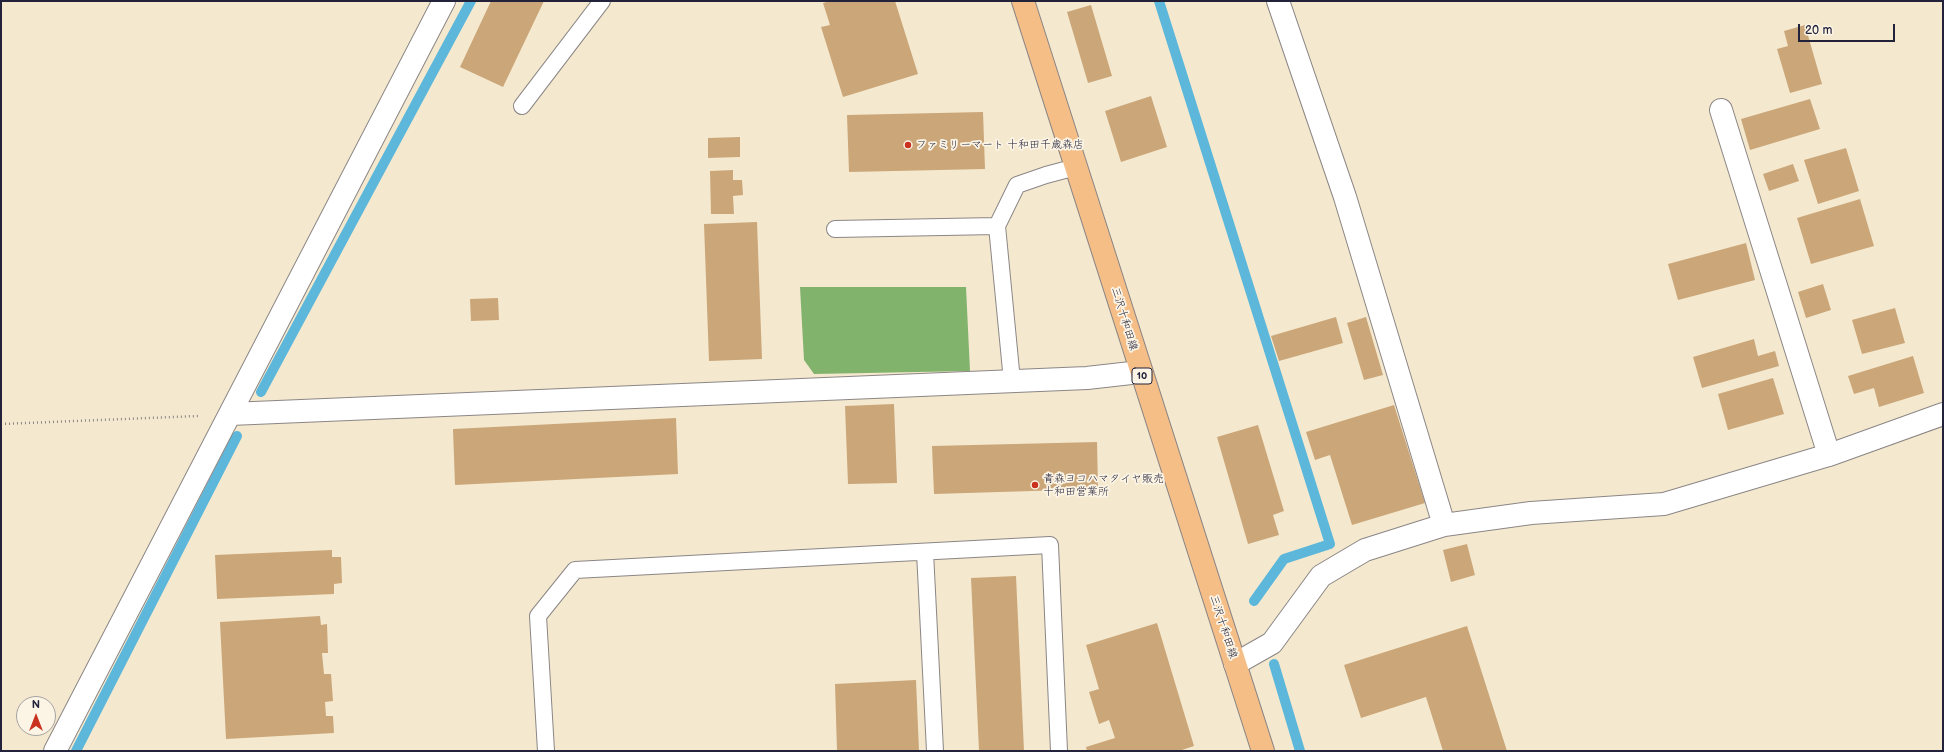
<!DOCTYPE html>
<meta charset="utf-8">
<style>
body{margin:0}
#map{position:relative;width:1944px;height:752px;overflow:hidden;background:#f4e9cf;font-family:"Balsamiq Sans",sans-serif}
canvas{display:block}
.frame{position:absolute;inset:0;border:2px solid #22223b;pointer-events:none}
.north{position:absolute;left:16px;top:696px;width:40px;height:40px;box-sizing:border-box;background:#fcf5e5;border:1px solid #a5a1a1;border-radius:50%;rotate:0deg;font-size:11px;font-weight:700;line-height:16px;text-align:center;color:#22223b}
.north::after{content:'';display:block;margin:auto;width:14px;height:18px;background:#c8321e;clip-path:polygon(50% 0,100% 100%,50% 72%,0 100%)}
.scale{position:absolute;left:1798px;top:24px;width:97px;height:18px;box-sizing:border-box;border:2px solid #22223b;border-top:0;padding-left:5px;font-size:12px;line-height:14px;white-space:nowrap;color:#22223b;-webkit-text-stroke:3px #fcf5e5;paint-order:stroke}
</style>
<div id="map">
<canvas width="1944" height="752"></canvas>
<div class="frame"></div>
<div class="north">N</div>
<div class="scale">20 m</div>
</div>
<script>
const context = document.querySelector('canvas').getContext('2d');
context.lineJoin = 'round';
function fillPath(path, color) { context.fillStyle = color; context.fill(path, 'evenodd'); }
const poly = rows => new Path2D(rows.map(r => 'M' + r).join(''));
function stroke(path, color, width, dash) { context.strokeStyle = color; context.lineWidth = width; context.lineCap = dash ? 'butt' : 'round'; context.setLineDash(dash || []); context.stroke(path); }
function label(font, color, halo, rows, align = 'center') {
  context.font = font + ' "Balsamiq Sans","Klee One",sans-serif'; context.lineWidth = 3.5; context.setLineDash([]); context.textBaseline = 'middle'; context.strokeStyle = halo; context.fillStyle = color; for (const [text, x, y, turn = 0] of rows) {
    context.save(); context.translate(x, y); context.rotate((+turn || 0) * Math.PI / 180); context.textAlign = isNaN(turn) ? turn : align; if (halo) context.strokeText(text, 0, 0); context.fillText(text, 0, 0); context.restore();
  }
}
fillPath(poly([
 [800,287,966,287,970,371,814,374,804,360]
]), '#82b36d');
stroke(poly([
 [1159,1,1330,544,1284,559,1254,601],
 [261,392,471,1],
 [1274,664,1300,751],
 [76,751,237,436]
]), '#5cb7da', 10);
fillPath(poly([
 [491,1,544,1,503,87,460,67],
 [830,1,895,1,918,74,843,97,821,27,830,25,823,3],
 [1091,5,1112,76,1088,83,1067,12],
 [1805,25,1822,84,1790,93,1777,49,1788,46,1784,31],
 [1151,96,1167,147,1121,162,1105,111],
 [1810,99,1820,129,1750,150,1741,119],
 [983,112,985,169,849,172,847,115],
 [740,137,740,157,708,158,708,138],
 [1846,148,1859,191,1818,204,1804,160],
 [1793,164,1799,181,1769,191,1763,174],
 [733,170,733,180,742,180,743,195,733,196,734,214,711,214,710,171],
 [1860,199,1874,246,1811,264,1797,218],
 [757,222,762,359,709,361,704,224],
 [1746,243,1755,280,1678,300,1668,264],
 [1823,284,1831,310,1806,318,1798,292],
 [498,298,499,320,471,321,470,299],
 [1895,308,1905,343,1862,354,1852,320],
 [1336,317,1343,343,1279,361,1271,336],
 [1366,317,1383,375,1364,380,1347,323],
 [1754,339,1758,356,1775,351,1779,366,1702,388,1693,357],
 [1913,356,1924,393,1879,407,1874,388,1854,394,1848,376],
 [1773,378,1784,414,1728,430,1718,394],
 [894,404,897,483,848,484,845,406],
 [1394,405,1425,503,1352,525,1330,455,1315,460,1306,432],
 [676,418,678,474,455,485,453,429],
 [1258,425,1284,511,1273,515,1279,535,1248,544,1217,437],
 [1097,442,1098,489,934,494,932,446],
 [1467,544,1475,575,1451,582,1443,550],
 [332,550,332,557,341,557,342,583,334,584,334,594,217,599,215,555],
 [1016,576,1024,751,979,751,971,578],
 [320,616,321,625,327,624,328,653,322,653,324,674,331,674,333,701,325,702,326,716,333,716,334,733,226,739,220,622],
 [1157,623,1194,746,1179,751,1087,751,1086,747,1115,738,1109,720,1099,724,1089,692,1099,689,1086,645],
 [1467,626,1507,751,1443,751,1426,697,1361,718,1344,665],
 [916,680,919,751,837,751,835,684]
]), '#cba679');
const service = poly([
 [522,106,602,1],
 [997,226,1017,185,1046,175,1076,167],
 [835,229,997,226,1012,381],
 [925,552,935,751],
 [546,751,538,616,575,570,1050,545,1059,751]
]);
const minor = poly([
 [1278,1,1345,197,1444,525],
 [1721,110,1829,455],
 [230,414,1087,378,1140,372],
 [1235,664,1272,643,1321,576,1365,550,1444,525,1531,513,1664,504,1832,454,1943,414],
 [55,751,444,1]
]);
const primary = poly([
 [1023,1,1263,751]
]);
stroke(service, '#8b8685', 18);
stroke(minor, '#8b8685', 24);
stroke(primary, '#8b8685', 24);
stroke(poly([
 [1,424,198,416]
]), '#8b8685', 2.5, [1, 3]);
stroke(service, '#fff', 16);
stroke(minor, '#fff', 22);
stroke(primary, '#f6be87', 22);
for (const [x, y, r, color] of [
 [908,145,4,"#c8321e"],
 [1035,485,4,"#c8321e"]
]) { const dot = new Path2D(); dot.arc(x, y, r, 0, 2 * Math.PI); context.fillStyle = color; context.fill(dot); stroke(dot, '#fcf5e5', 1.5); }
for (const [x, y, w] of [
 [1142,376,20]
]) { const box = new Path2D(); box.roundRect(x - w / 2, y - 8, w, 16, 3); context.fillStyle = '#fcf5e5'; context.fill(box); stroke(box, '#22223b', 1); }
label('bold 10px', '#22223b', null, [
 ["10",1142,376]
]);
label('11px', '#22223b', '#fcf5e5', [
 ["ファミリーマート 十和田千歳森店",916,145],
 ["青森ヨコハマタイヤ販売",1043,479],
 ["十和田営業所",1043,492]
], 'left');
label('11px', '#22223b', '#fcf5e5', [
 ["三沢十和田線",1124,319,73],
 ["三沢十和田線",1223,627,72]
]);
</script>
